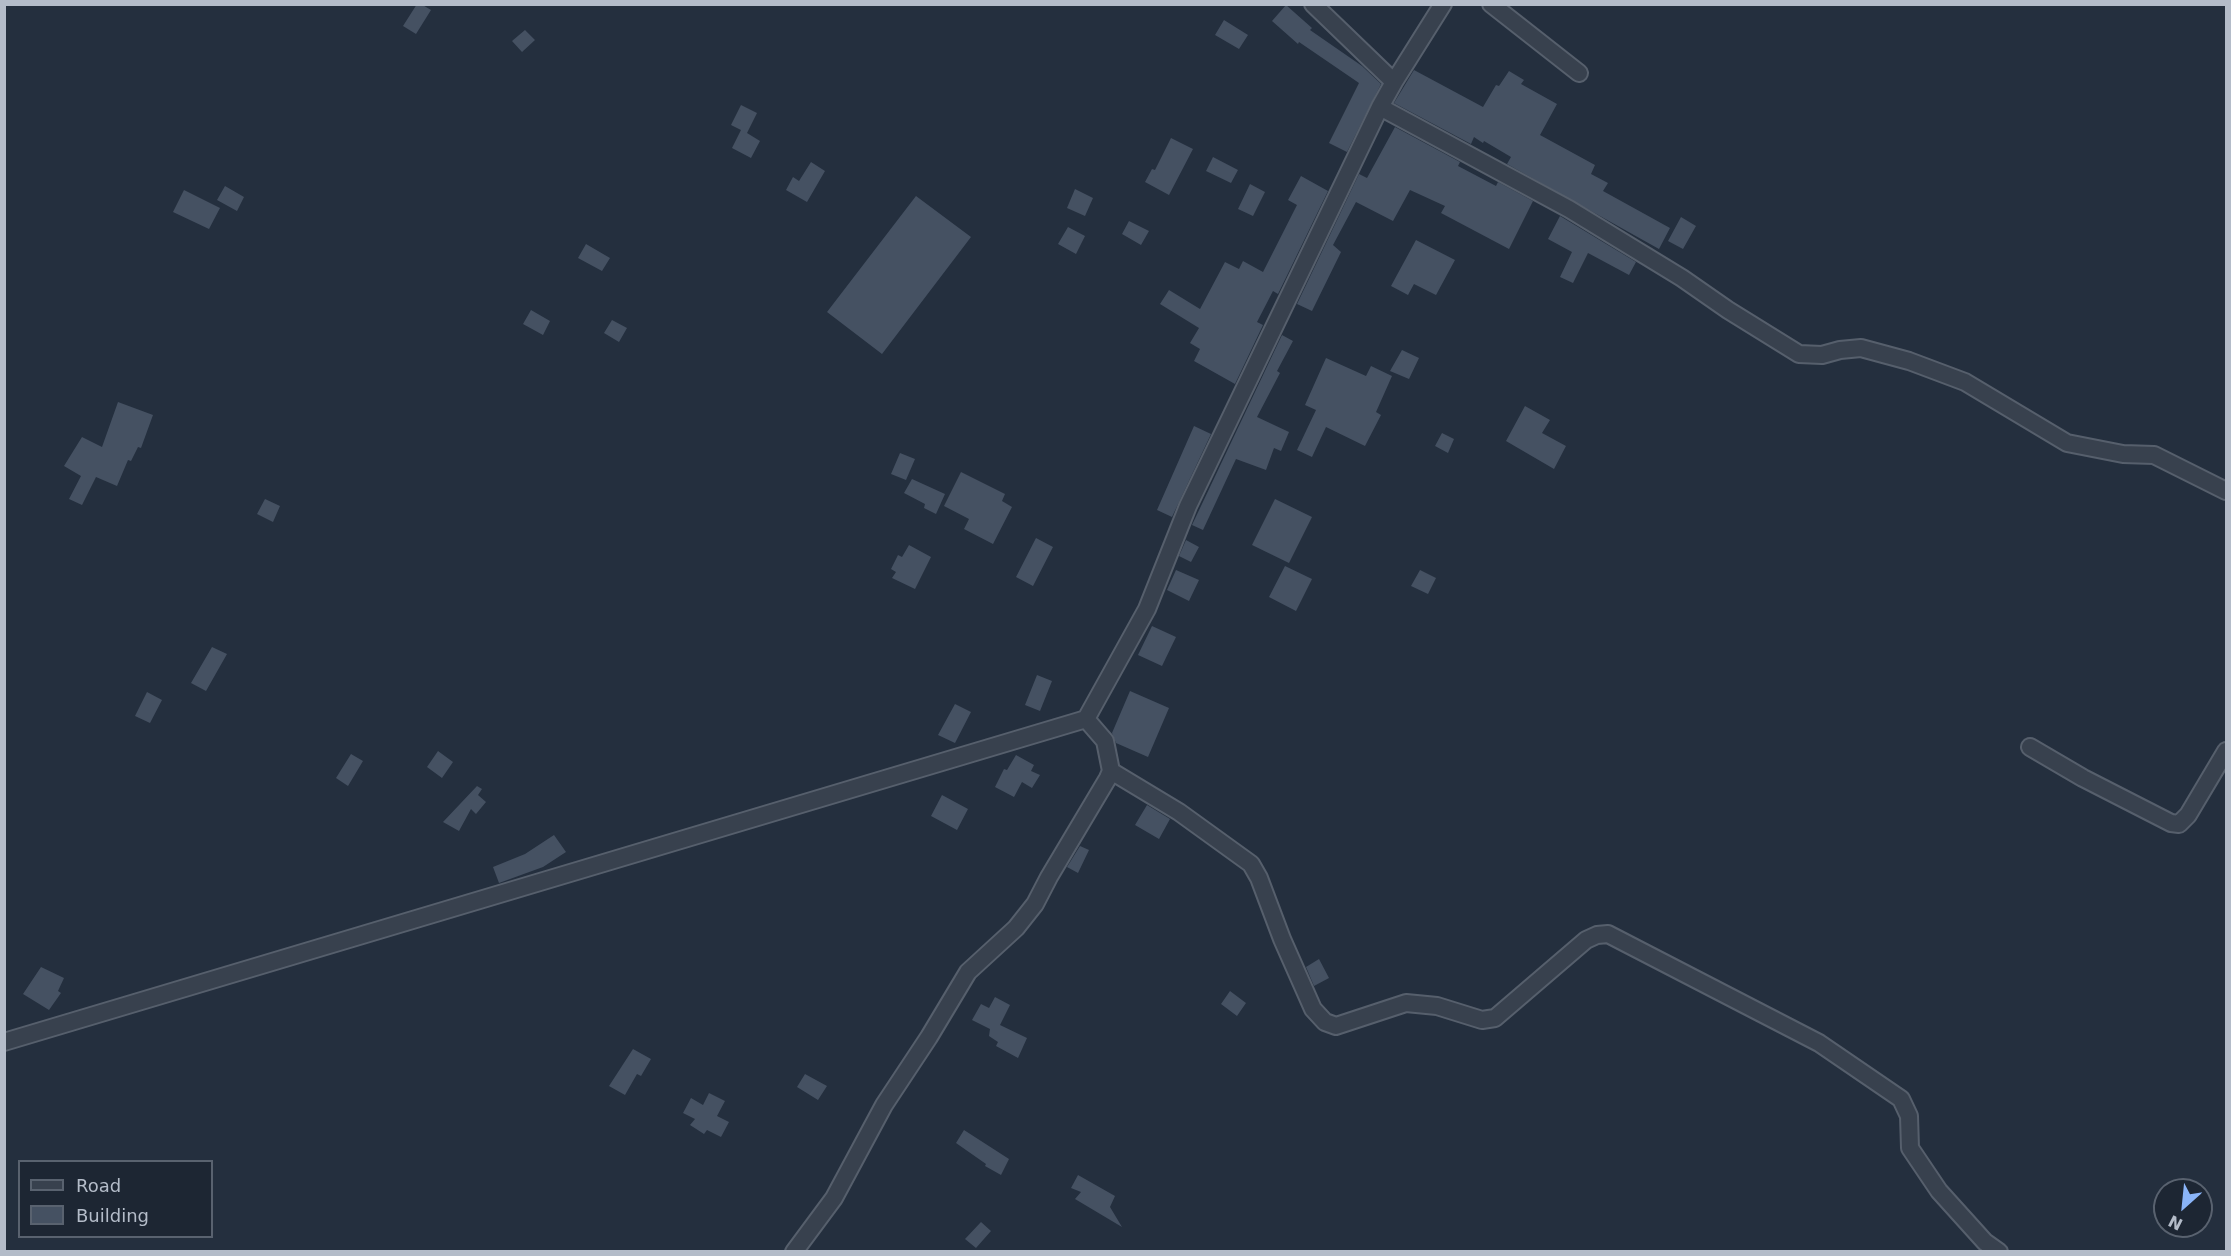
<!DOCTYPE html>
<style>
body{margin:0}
#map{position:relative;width:2231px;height:1256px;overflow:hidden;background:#242f3e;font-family:"DejaVu Sans",sans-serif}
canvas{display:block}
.frame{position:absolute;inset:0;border:6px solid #b4bcc9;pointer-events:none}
.legend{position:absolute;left:18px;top:1160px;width:195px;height:78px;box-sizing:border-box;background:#1d2633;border:2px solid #59626f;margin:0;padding:8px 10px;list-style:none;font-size:18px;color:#b4bcc9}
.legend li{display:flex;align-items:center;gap:12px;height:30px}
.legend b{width:30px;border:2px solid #59626f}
.north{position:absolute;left:2153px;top:1178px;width:60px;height:60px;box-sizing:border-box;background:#1d2633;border:2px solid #59626f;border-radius:50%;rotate:207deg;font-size:16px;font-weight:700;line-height:24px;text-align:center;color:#b4bcc9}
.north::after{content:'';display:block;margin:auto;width:21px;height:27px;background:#8ab4f8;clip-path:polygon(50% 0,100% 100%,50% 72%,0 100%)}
</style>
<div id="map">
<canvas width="2231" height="1256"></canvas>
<div class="frame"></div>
<ul class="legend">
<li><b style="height:8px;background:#38414e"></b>Road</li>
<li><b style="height:16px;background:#455162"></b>Building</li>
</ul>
<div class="north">N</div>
</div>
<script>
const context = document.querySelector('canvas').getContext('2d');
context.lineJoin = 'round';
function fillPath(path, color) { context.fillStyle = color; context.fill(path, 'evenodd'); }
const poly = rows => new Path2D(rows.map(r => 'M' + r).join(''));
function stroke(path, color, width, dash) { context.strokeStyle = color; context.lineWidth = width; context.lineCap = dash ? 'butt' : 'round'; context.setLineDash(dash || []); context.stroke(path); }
fillPath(poly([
 [417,4,421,4,431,10,416,34,403,26],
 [1286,5,1312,28,1310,30,1362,66,1381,84,1347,152,1329,143,1359,83,1299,42,1298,44,1272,21],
 [1224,20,1248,35,1239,49,1215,35],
 [525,30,535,40,522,52,512,41],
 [1414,70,1483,107,1496,85,1499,86,1509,71,1524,80,1521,84,1557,104,1540,135,1595,165,1591,174,1608,183,1603,191,1670,228,1659,249,1507,164,1511,157,1484,141,1483,143,1474,137,1471,144,1394,103],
 [741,105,757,113,747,133,760,141,751,158,732,148,741,130,731,125],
 [1395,127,1460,162,1458,166,1496,186,1498,182,1533,201,1509,249,1441,213,1445,206,1410,190,1393,221,1356,202,1333,245,1341,252,1312,311,1297,304,1359,174,1367,178],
 [1171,138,1193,149,1169,195,1145,182,1152,169,1155,170],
 [1213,157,1238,170,1231,183,1206,171],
 [811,162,825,171,807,202,786,190,793,177,799,181],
 [1301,176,1328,191,1278,294,1273,291,1257,322,1263,325,1235,384,1194,361,1200,349,1190,343,1199,328,1160,304,1169,290,1200,309,1225,262,1239,269,1243,261,1263,272,1297,205,1288,200],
 [1250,184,1265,192,1253,216,1238,209],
 [225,186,244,197,237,211,217,200],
 [1075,189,1093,198,1085,216,1067,208],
 [184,190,220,208,209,229,173,212],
 [916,196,971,237,882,354,827,312],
 [1560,216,1636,262,1629,275,1588,253,1573,283,1560,277,1572,252,1548,239],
 [1681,217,1696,226,1683,249,1668,241],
 [1129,221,1149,231,1141,245,1122,234],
 [1068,227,1085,236,1076,254,1058,244],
 [1416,240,1455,260,1436,295,1414,284,1408,295,1391,286],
 [586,244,610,258,602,271,578,258],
 [531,310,550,321,543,335,523,324],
 [612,320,627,328,619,342,604,333],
 [1282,335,1293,341,1277,371,1280,373,1257,417,1289,432,1281,451,1274,448,1266,470,1236,459,1203,530,1192,525],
 [1402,350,1419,358,1409,379,1390,371],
 [1326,358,1366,376,1371,366,1392,376,1376,412,1381,415,1365,446,1326,427,1312,457,1297,450,1316,410,1305,405],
 [118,402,153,415,141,448,138,447,131,461,128,460,117,486,96,477,82,505,69,499,81,476,64,466,82,437,102,447],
 [1525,406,1550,420,1542,433,1566,446,1554,469,1506,441],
 [1194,426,1211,434,1172,517,1157,510],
 [1442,433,1454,439,1448,453,1435,446],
 [900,453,915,459,906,480,891,474],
 [961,472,1005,494,1002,501,1012,507,993,544,964,529,969,519,944,506],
 [912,479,945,494,936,514,924,508,925,504,904,493],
 [265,499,280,506,273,522,257,514],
 [1275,499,1312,517,1289,563,1252,545],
 [1036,538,1053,547,1033,586,1016,577],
 [1186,540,1199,547,1191,562,1179,556],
 [909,545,931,557,915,589,892,578,896,572,891,569,898,555,902,557],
 [1285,566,1312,579,1296,611,1269,597],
 [1176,570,1199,580,1189,601,1167,590],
 [1420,570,1436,578,1428,594,1411,586],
 [1152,626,1176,637,1162,666,1138,655],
 [212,647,227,654,206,691,191,683],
 [1037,675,1052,681,1040,711,1025,705],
 [1130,691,1169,708,1148,757,1116,743,1112,733],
 [147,692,162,700,150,723,135,716],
 [955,704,971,712,955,743,938,735],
 [438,751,453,762,442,778,427,767],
 [351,754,363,761,348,786,336,778],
 [1016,755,1034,765,1031,771,1040,775,1032,788,1022,782,1014,797,995,787,1004,769,1007,770],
 [477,786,482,789,478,795,486,802,476,814,471,809,459,831,443,822],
 [942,795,968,809,957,830,931,816],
 [1147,805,1170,819,1159,839,1135,825],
 [554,835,566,852,543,867,499,883,493,867,525,854],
 [1080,846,1089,850,1078,873,1067,867],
 [1319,959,1329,978,1314,986,1306,967],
 [41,967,64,978,58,991,61,993,49,1010,23,994],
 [1230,991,1246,1003,1237,1016,1221,1004],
 [995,997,1010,1005,1000,1025,1027,1038,1018,1058,996,1046,998,1042,989,1036,990,1029,972,1020,981,1004,989,1008],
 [633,1049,651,1059,641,1076,637,1074,625,1095,609,1086],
 [805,1074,827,1086,818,1100,797,1087],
 [709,1093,725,1101,717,1116,729,1122,721,1137,707,1130,704,1134,690,1125,695,1119,683,1113,691,1098,703,1105],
 [964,1130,1009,1159,1001,1175,985,1166,986,1164,956,1143],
 [1078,1175,1115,1196,1110,1207,1122,1227,1075,1199,1081,1192,1071,1188],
 [981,1222,991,1231,976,1248,965,1239]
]), '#455162');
const street = poly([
 [1313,4,1394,82],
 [1491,4,1579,73],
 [1380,107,1569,209,1682,278,1728,310,1799,354,1822,355,1840,350,1861,348,1909,361,1965,382,2067,443,2123,454,2154,455,2226,491],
 [2030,747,2083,778,2171,823,2179,824,2188,815,2226,751],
 [1111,771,1179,812,1251,864,1259,878,1282,939,1313,1009,1325,1022,1336,1026,1406,1003,1437,1006,1482,1020,1495,1018,1586,940,1597,935,1608,934,1819,1043,1901,1099,1909,1116,1910,1148,1939,1191,1985,1242,1999,1252],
 [4,1042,1086,719,1147,609,1188,506,1380,107,1394,82,1443,4],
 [794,1252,834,1198,884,1105,929,1037,968,972,1016,928,1035,904,1049,877,1108,778,1111,771,1105,741,1086,719]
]);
stroke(street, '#565f6c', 20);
stroke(street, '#38414e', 16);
</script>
